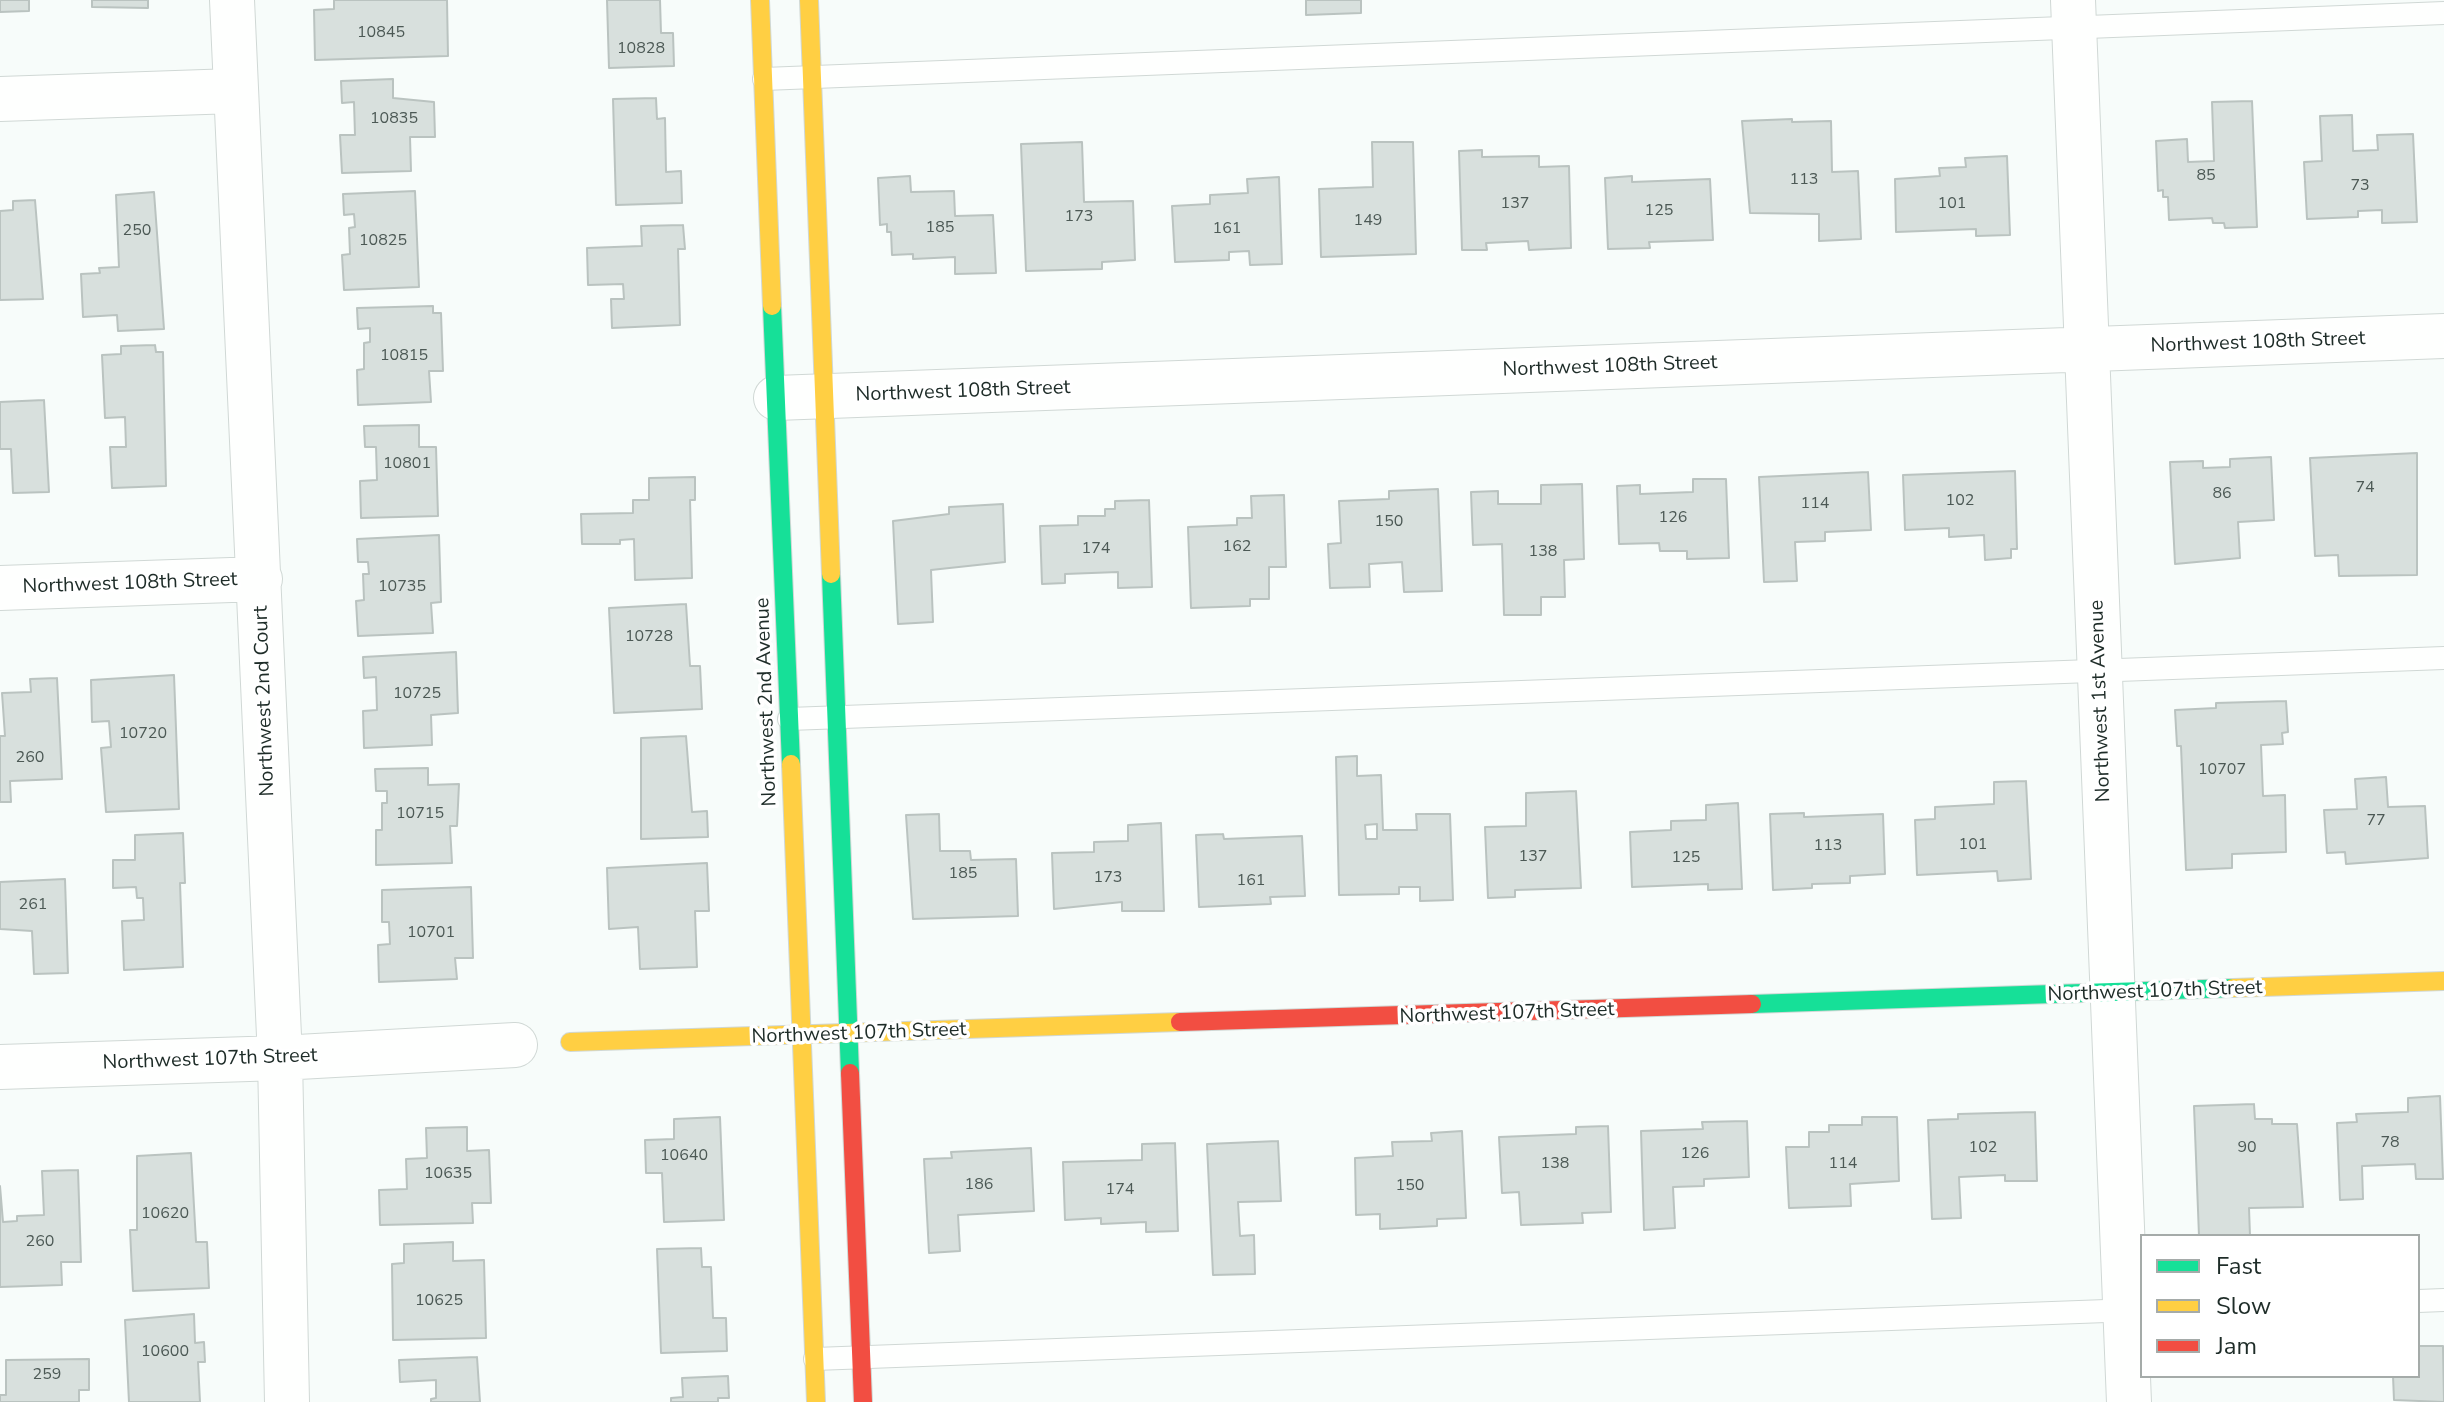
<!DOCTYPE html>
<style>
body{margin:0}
#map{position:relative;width:2444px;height:1402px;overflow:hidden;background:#f7fcfa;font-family:"Nunito Sans",sans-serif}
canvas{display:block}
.legend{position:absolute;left:2140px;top:1234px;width:280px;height:144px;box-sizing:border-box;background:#fff;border:2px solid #a5aba9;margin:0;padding:10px 14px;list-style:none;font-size:24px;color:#1e2c28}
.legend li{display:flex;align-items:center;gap:16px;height:40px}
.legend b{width:40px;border:2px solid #a5aba9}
</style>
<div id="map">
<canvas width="2444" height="1402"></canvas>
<ul class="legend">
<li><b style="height:10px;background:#16e098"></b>Fast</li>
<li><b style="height:10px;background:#ffcf43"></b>Slow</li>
<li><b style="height:10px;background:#f24e42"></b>Jam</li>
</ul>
</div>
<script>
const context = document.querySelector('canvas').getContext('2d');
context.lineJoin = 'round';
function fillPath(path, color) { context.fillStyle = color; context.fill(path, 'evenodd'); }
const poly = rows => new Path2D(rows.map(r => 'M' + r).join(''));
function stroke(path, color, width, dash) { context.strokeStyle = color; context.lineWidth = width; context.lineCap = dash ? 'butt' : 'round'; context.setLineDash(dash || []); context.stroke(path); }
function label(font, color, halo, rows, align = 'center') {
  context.font = font + ' "Nunito Sans",sans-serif'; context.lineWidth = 7; context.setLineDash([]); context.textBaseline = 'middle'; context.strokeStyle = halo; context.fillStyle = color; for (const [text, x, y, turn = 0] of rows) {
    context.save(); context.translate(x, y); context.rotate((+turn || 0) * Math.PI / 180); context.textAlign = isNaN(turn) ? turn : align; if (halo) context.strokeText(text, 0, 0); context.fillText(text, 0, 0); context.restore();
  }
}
const building = poly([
 [0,0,29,0,29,11,0,12,0,0],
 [92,0,148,0,148,8,92,7,92,0],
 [334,0,447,0,448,56,315,60,314,10,334,9,334,0],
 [607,0,660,0,661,33,673,33,674,66,609,68,607,0],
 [1306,0,1361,0,1361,13,1306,15,1306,0],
 [393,79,393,98,434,102,435,137,410,137,411,171,342,173,340,135,355,135,354,102,342,103,341,81,393,79],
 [656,98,657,119,665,118,666,172,681,171,682,203,616,205,613,99,656,98],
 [2252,101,2257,227,2225,228,2224,223,2213,223,2212,218,2169,220,2168,197,2163,197,2163,190,2158,191,2156,141,2187,139,2188,162,2214,161,2212,102,2252,101],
 [2352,115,2353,151,2378,150,2377,135,2413,134,2417,222,2382,223,2382,210,2358,211,2358,217,2307,219,2304,162,2322,161,2320,116,2352,115],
 [1792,119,1792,122,1831,121,1832,172,1858,171,1861,239,1819,241,1819,214,1750,213,1742,121,1792,119],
 [1082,142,1084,202,1133,201,1135,260,1102,262,1102,269,1026,271,1021,144,1082,142],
 [1372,142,1413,142,1416,254,1321,257,1319,189,1373,187,1372,142],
 [1482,150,1482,157,1539,156,1539,167,1569,166,1571,248,1529,250,1528,241,1486,243,1487,250,1462,250,1459,151,1482,150],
 [2007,156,2010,235,1976,236,1976,229,1896,232,1895,179,1940,176,1939,168,1966,167,1965,158,2007,156],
 [910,176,911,192,954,191,955,216,993,215,996,273,955,274,955,257,913,259,913,254,892,255,891,232,887,232,887,224,880,225,878,178,910,176],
 [1632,176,1632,182,1710,179,1713,240,1649,242,1650,248,1608,249,1605,178,1632,176],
 [1279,177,1282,264,1250,265,1249,251,1229,252,1229,260,1175,262,1172,206,1210,204,1210,195,1248,193,1247,179,1279,177],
 [415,191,419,287,344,290,342,255,350,254,349,228,355,227,354,214,344,215,343,194,415,191],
 [154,192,164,329,118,331,117,315,83,317,81,274,100,273,99,268,119,267,116,195,154,192],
 [35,200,43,299,0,300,0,211,13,210,13,201,35,200],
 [683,225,685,249,678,249,680,325,612,328,611,299,624,299,623,284,588,285,587,248,642,246,641,226,683,225],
 [433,306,433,313,441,313,443,371,429,371,431,402,358,405,357,370,364,369,364,343,370,342,370,328,358,329,357,308,433,306],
 [155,345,156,352,163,352,166,486,112,488,110,447,126,447,125,417,105,418,102,355,121,354,121,346,155,345],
 [44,400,49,492,13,493,11,449,0,449,0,402,44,400],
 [419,425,419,447,436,447,438,516,361,518,360,481,377,480,376,447,365,447,364,426,419,425],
 [2417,453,2417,575,2339,576,2338,555,2315,556,2310,458,2417,453],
 [2271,457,2274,520,2238,522,2240,558,2175,564,2170,462,2203,461,2203,468,2230,467,2230,459,2271,457],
 [2015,471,2017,549,2011,549,2011,558,1985,560,1984,535,1949,537,1949,528,1905,530,1903,475,2015,471],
 [1868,472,1871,530,1825,532,1825,541,1795,542,1797,581,1764,582,1759,477,1868,472],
 [695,477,695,500,690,500,692,578,635,580,634,539,620,540,620,544,582,544,581,514,633,513,633,500,649,500,649,478,695,477],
 [1693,479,1726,479,1729,558,1687,559,1687,551,1660,551,1659,543,1619,544,1617,486,1640,485,1640,494,1693,492,1693,479],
 [1582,484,1584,559,1564,560,1565,597,1541,597,1541,615,1504,615,1502,544,1473,545,1471,492,1498,491,1498,504,1541,504,1541,485,1582,484],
 [1438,489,1442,591,1404,592,1402,562,1369,564,1370,587,1330,588,1328,544,1341,543,1339,501,1389,499,1389,491,1438,489],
 [1284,495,1286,567,1269,567,1269,599,1250,599,1250,606,1191,608,1188,527,1237,525,1237,518,1252,518,1251,496,1284,495],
 [1149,500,1152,587,1118,588,1118,572,1065,574,1065,583,1042,584,1040,526,1078,525,1078,516,1105,516,1105,509,1115,509,1115,501,1149,500],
 [1003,504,1005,562,931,570,933,622,898,624,893,521,949,514,949,507,1003,504],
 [439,535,441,602,431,603,433,633,358,636,356,601,364,600,363,574,369,574,368,562,358,562,357,539,439,535],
 [686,604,690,666,700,666,702,709,614,713,609,608,686,604],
 [456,652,458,713,431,715,432,745,364,748,363,711,377,710,376,677,364,678,363,657,456,652],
 [174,675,179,809,106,812,101,748,111,747,109,721,92,722,91,680,174,675],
 [57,678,62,779,10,781,11,802,0,802,0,736,5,736,2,693,31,692,30,679,57,678],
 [2286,701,2288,732,2282,733,2283,744,2261,745,2263,796,2285,795,2286,852,2232,854,2232,868,2186,870,2181,746,2177,746,2175,710,2216,708,2216,703,2286,701],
 [686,736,692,812,707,811,708,837,641,839,641,738,686,736],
 [1357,756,1357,776,1381,775,1383,830,1417,830,1416,814,1450,814,1453,900,1420,901,1420,887,1399,887,1399,894,1339,895,1336,757,1357,756],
 [1377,824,1377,839,1366,839,1365,825,1377,824],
 [428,768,428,785,459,784,457,826,450,826,452,863,376,865,376,830,382,830,382,803,387,803,387,791,376,791,375,769,428,768],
 [2386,777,2388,807,2425,806,2428,858,2346,864,2345,852,2327,853,2324,810,2357,809,2355,779,2386,777],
 [2026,781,2031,879,1998,881,1997,871,1917,875,1915,820,1935,819,1935,807,1994,804,1994,782,2026,781],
 [1576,791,1581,888,1515,890,1515,897,1488,898,1485,827,1526,826,1526,793,1576,791],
 [1738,803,1742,889,1708,890,1708,884,1632,887,1630,832,1671,830,1671,821,1706,820,1706,805,1738,803],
 [1804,813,1804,817,1883,814,1885,874,1850,876,1850,883,1812,884,1812,888,1773,890,1770,814,1804,813],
 [939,814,940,851,970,851,971,860,1016,859,1018,916,913,919,906,815,939,814],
 [1161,823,1164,911,1122,911,1122,902,1054,909,1052,853,1094,852,1094,842,1128,841,1128,825,1161,823],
 [183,833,185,883,180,883,183,967,124,970,122,921,144,920,143,898,137,898,136,887,113,888,113,860,135,860,135,835,183,833],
 [1223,834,1224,839,1302,836,1305,896,1270,897,1271,904,1199,907,1196,835,1223,834],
 [707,863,709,911,695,911,697,967,640,969,638,927,609,929,607,868,707,863],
 [65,879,68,973,34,974,32,931,0,929,0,882,65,879],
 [471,887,473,958,455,958,457,979,379,982,378,945,390,944,389,922,382,922,382,890,471,887],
 [2440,1096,2443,1179,2416,1179,2415,1164,2362,1166,2363,1199,2340,1200,2337,1123,2357,1122,2356,1114,2408,1112,2408,1098,2440,1096],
 [2254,1104,2255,1119,2272,1119,2272,1124,2297,1124,2303,1207,2249,1208,2250,1236,2199,1236,2194,1106,2254,1104],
 [2035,1112,2037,1181,2005,1181,2005,1175,1959,1177,1961,1218,1932,1219,1928,1120,1958,1119,1958,1114,2035,1112],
 [720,1117,724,1220,664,1222,662,1173,646,1173,645,1140,674,1139,674,1119,720,1117],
 [1862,1117,1897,1117,1899,1181,1850,1184,1851,1206,1789,1208,1786,1147,1809,1147,1809,1132,1829,1132,1829,1125,1862,1125,1862,1117],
 [1747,1121,1749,1177,1704,1179,1704,1186,1673,1187,1675,1228,1644,1230,1641,1131,1703,1129,1702,1122,1747,1121],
 [1608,1126,1611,1212,1582,1213,1583,1223,1521,1225,1519,1192,1502,1193,1499,1137,1576,1134,1576,1127,1608,1126],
 [467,1127,467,1151,489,1150,491,1203,472,1203,473,1223,380,1225,379,1190,407,1189,406,1159,427,1158,426,1128,467,1127],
 [1462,1131,1466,1218,1437,1219,1437,1226,1380,1229,1380,1214,1356,1215,1355,1158,1393,1156,1392,1142,1432,1141,1431,1133,1462,1131],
 [1278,1141,1281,1201,1238,1202,1240,1236,1254,1235,1255,1274,1213,1275,1207,1144,1278,1141],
 [1175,1143,1178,1231,1146,1232,1146,1222,1101,1224,1101,1218,1065,1220,1063,1162,1142,1160,1142,1144,1175,1143],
 [1031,1148,1034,1211,958,1215,960,1251,929,1253,924,1159,952,1158,951,1152,1031,1148],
 [191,1153,196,1242,207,1242,209,1288,133,1291,130,1230,137,1230,137,1156,191,1153],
 [78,1170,81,1262,61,1262,62,1285,0,1287,0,1186,3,1222,17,1221,17,1216,44,1215,42,1171,78,1170],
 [453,1242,453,1261,484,1260,486,1338,393,1340,392,1264,404,1263,404,1244,453,1242],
 [701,1248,702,1267,711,1267,713,1318,726,1318,727,1351,661,1353,657,1249,701,1248],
 [194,1314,195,1343,204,1342,205,1362,198,1362,200,1402,129,1402,125,1320,194,1314],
 [2418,1346,2443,1346,2444,1402,2394,1400,2393,1376,2418,1376,2418,1346],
 [477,1357,480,1402,431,1402,431,1399,436,1398,436,1380,400,1382,399,1360,477,1357],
 [89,1359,89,1390,79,1390,79,1402,0,1402,0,1395,6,1395,6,1360,89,1359],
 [728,1376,729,1398,718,1398,718,1402,671,1402,671,1398,683,1397,682,1378,728,1376]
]);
fillPath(building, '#d8e0dd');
stroke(building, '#bac3c0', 2);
const lane = poly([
 [764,79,2444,13],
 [789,719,2444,658],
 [2418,1301,2444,1300],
 [815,1359,2133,1310]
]);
const street = poly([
 [232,0,280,1058,287,1402],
 [2073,0,2129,1402],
 [0,99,234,91],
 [776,398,2444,336],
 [0,588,260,579],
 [0,1067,280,1058,515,1045]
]);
const fast = poly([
 [772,306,791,764],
 [831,574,850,1073],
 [1752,1004,2233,988]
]);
const slow = poly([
 [760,0,772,306],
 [809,0,831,574],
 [791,764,816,1402],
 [2233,988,2444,981],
 [570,1042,1180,1022]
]);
const jam = poly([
 [1180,1022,1752,1004],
 [850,1073,863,1402]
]);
stroke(lane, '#d0d8d5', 24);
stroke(street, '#d0d8d5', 46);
stroke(fast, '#d0d8d5', 20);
stroke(slow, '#d0d8d5', 20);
stroke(jam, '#d0d8d5', 20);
stroke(lane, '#fefffe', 22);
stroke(street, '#fefffe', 44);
stroke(fast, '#16e098', 18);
stroke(slow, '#ffcf43', 18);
stroke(jam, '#f24e42', 18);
label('16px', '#4c5955', null, [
 ["10845",381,33],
 ["10828",641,49],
 ["10835",394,119],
 ["85",2206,176],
 ["113",1804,180],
 ["73",2360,186],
 ["137",1515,204],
 ["101",1952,204],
 ["125",1659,211],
 ["173",1079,217],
 ["149",1368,221],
 ["185",940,228],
 ["161",1227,229],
 ["250",137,231],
 ["10825",383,241],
 ["10815",404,356],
 ["10801",407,464],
 ["74",2365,488],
 ["86",2222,494],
 ["102",1960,501],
 ["114",1815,504],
 ["126",1673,518],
 ["150",1389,522],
 ["162",1237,547],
 ["174",1096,549],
 ["138",1543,552],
 ["10735",402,587],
 ["10728",649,637],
 ["10725",417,694],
 ["10720",143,734],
 ["260",30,758],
 ["10707",2222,770],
 ["10715",420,814],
 ["77",2376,821],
 ["101",1973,845],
 ["113",1828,846],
 ["137",1533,857],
 ["125",1686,858],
 ["185",963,874],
 ["173",1108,878],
 ["161",1251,881],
 ["261",33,905],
 ["10701",431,933],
 ["78",2390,1143],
 ["102",1983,1148],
 ["90",2247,1148],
 ["126",1695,1154],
 ["10640",684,1156],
 ["138",1555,1164],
 ["114",1843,1164],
 ["10635",448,1174],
 ["186",979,1185],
 ["150",1410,1186],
 ["174",1120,1190],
 ["10620",165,1214],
 ["260",40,1242],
 ["10625",439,1301],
 ["10600",165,1352],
 ["259",47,1375]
]);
label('20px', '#1e2c28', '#fff', [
 ["Northwest 108th Street",2258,343,-2],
 ["Northwest 108th Street",1610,367,-2],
 ["Northwest 108th Street",963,392,-2],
 ["Northwest 108th Street",130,584,-2],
 ["Northwest 2nd Court",265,701,-92],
 ["Northwest 1st Avenue",2101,701,-92],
 ["Northwest 2nd Avenue",767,702,-92],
 ["Northwest 107th Street",2155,992,-2],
 ["Northwest 107th Street",1507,1014,-2],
 ["Northwest 107th Street",859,1034,-2],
 ["Northwest 107th Street",210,1060,-2]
]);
</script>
